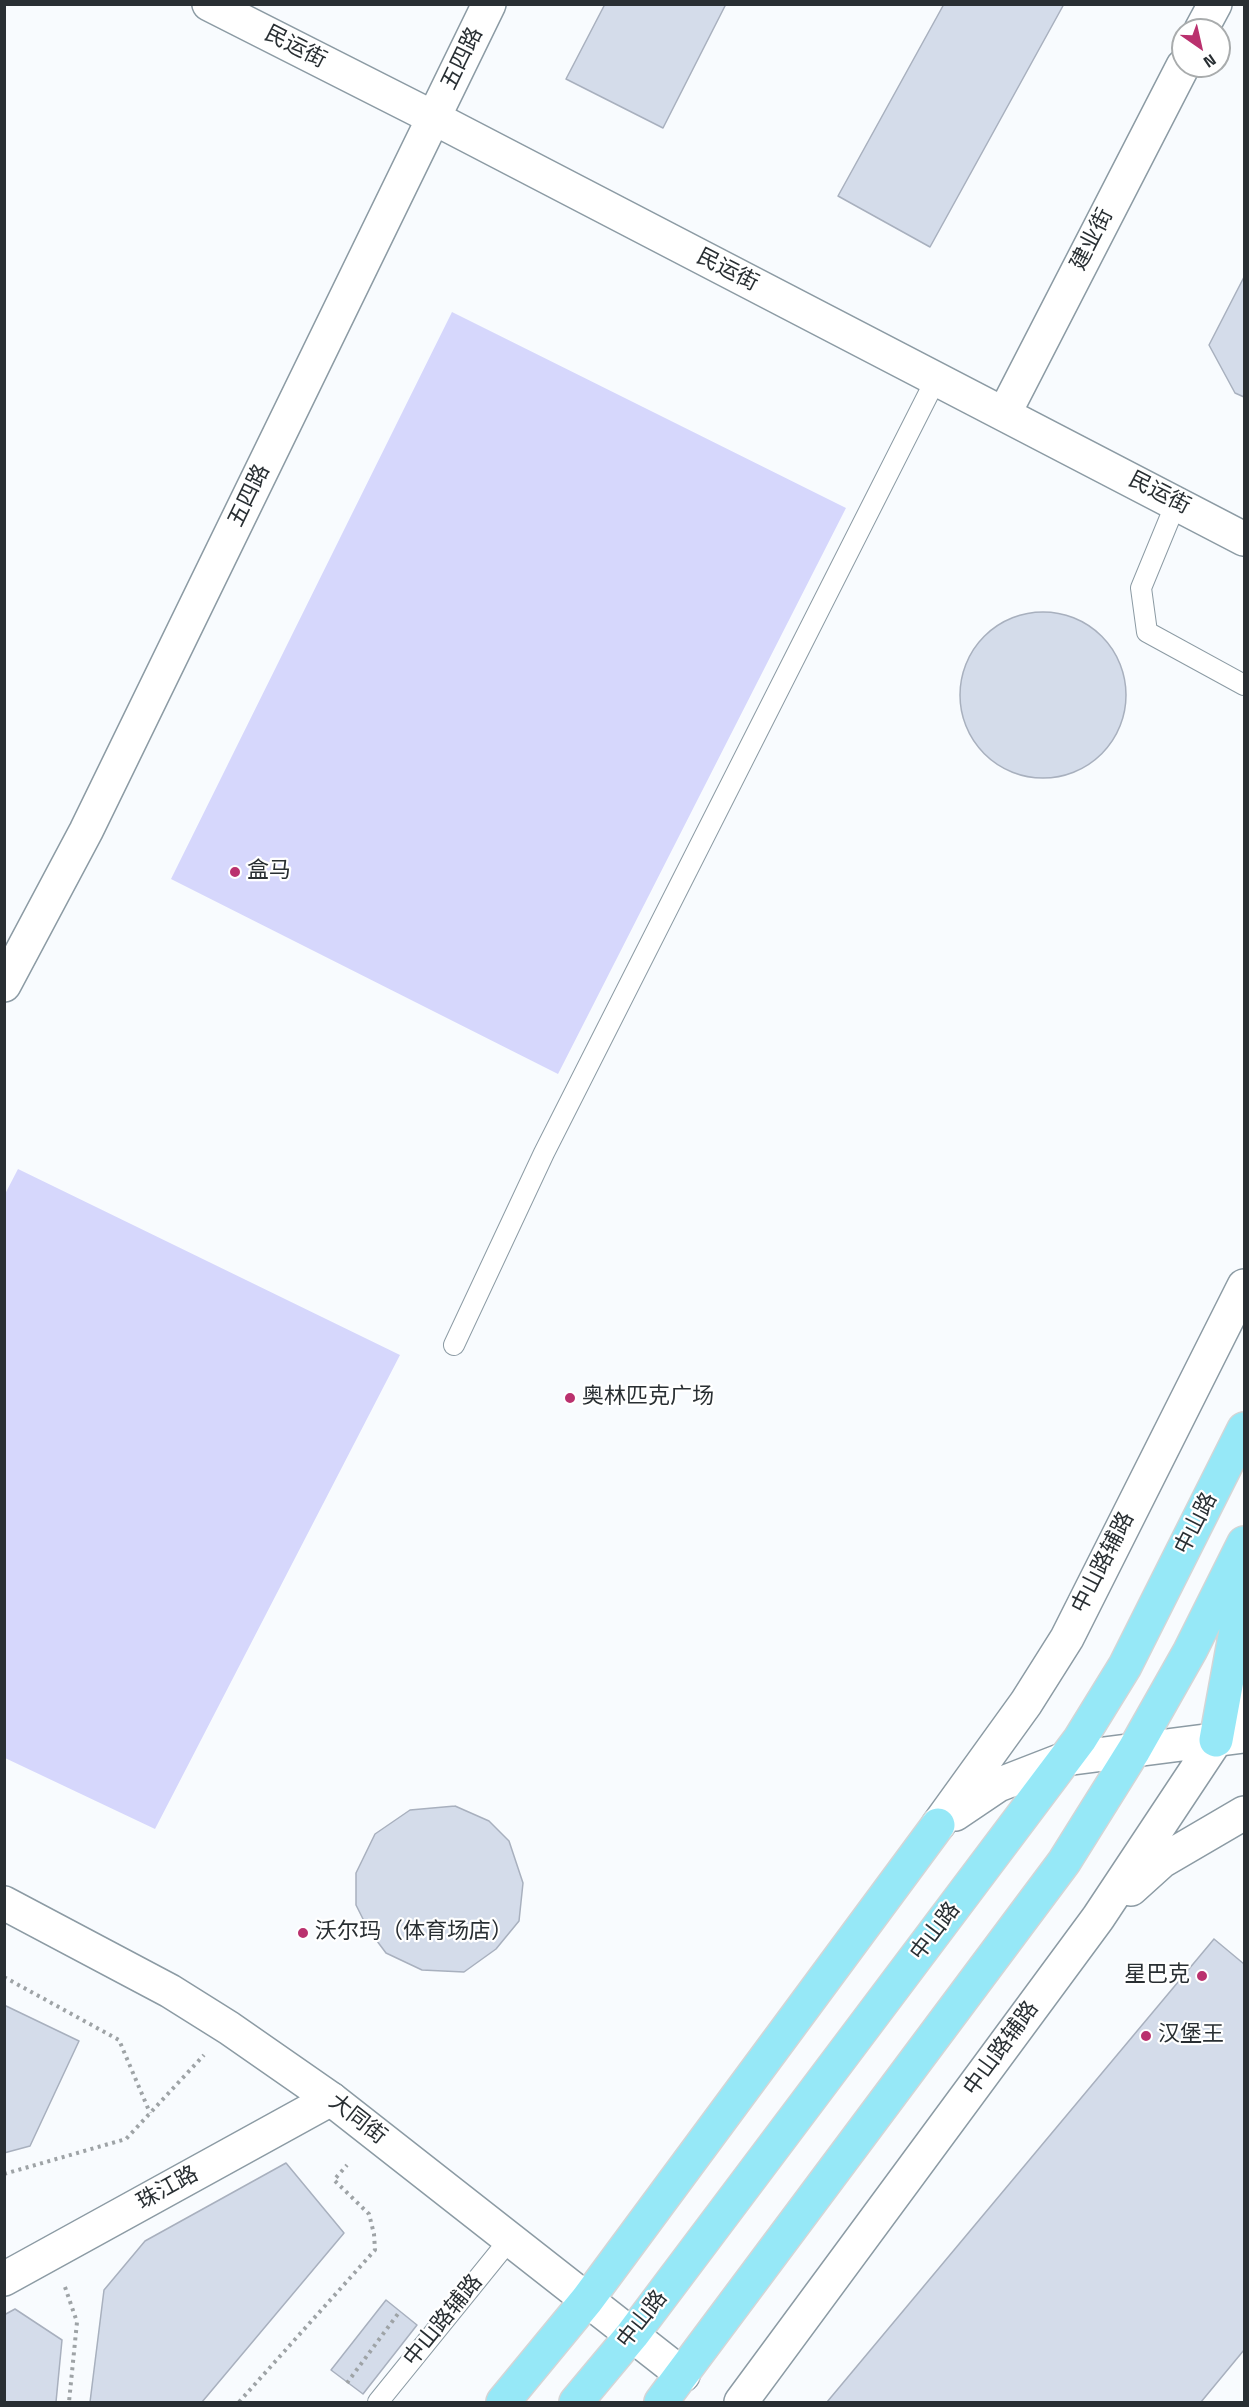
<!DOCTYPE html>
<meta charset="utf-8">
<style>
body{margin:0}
#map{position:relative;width:1249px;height:2407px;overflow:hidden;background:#f8fbfe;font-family:"Titillium Web",sans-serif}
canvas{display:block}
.frame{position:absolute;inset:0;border:6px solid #292f33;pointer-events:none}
.north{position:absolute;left:1171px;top:18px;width:60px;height:60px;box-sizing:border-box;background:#fff;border:2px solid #a9acad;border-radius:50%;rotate:146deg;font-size:16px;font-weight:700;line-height:24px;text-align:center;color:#292f33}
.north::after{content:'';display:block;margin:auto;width:21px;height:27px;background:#ba316e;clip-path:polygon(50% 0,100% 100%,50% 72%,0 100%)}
</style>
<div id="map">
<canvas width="1249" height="2407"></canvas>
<div class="frame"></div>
<div class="north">N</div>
</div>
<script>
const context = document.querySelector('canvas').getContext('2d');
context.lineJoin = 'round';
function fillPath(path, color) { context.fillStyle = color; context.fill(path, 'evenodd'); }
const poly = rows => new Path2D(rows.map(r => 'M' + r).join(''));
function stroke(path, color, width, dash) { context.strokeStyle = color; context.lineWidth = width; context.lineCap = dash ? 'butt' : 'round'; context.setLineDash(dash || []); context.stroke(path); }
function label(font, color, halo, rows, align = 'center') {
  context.font = font + ' "Titillium Web","Noto Sans SC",sans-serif'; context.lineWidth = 4.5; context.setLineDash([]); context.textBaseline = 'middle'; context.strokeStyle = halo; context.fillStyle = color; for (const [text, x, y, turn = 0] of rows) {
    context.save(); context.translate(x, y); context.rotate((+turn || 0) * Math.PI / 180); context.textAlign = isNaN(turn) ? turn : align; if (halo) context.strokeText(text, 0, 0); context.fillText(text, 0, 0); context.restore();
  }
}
fillPath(poly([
 [452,312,846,508,558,1074,171,879],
 [18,1169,400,1355,155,1829,5,1758,4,1196]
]), '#d6d7fc');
const building = poly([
 [605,4,726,4,663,128,566,79,605,4],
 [944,4,1064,4,930,247,838,196,944,4],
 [1244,277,1244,397,1235,393,1209,345,1244,277],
 '960 695a83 83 0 1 1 166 0a83 83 0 1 1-166 0Z',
 [455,1806,489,1821,509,1841,523,1883,519,1921,496,1949,464,1972,422,1970,386,1953,368,1929,356,1905,356,1873,375,1834,410,1810,455,1806],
 [1214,1939,1244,1964,1244,2350,1201,2402,827,2402,1214,1939],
 [4,2005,79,2041,30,2146,4,2153,4,2005],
 [286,2163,344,2233,202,2402,90,2402,104,2290,145,2241,286,2163],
 [386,2300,417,2325,363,2394,331,2370,386,2300],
 [15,2309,62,2340,56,2402,4,2402,4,2315,15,2309]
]);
fillPath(building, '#d4dcea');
stroke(building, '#a8b0be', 1.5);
const service = poly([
 [1176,503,1141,588,1147,632,1244,685],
 [454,1345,544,1153,936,379],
 [378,2402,510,2239]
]);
const minor = poly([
 [209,4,434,118,1244,539],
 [1201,30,1215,4],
 [1004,414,1183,66],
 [4,1903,170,1991,229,2028,331,2099,683,2375]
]);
const tertiary = poly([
 [4,2279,331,2099]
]);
const secondary = poly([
 [4,985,86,831,489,4],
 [955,1814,998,1785,1065,1759,1244,1736],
 [938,1825,1026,1703,1067,1638,1244,1286],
 [1131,1889,1162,1861,1244,1813],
 [741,2402,1098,1918,1216,1740,1244,1684]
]);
const primary = poly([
 [1216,1740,1244,1587],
 [503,2402,587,2300,938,1825],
 [576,2402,632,2335,1080,1739,1125,1666,1244,1429],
 [661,2402,1064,1862,1134,1750,1190,1651,1244,1543]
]);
stroke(service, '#8c9ba4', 22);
stroke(minor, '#8c9ba4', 36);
stroke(tertiary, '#8c9ba4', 36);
stroke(secondary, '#8c9ba4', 36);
stroke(primary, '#d4d5d6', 36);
stroke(poly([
 [4,1977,119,2040,150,2113],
 [4,2174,126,2139,204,2055],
 [65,2287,77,2322,69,2402],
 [347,2383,400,2311],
 [239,2402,375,2250,374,2234,369,2214,334,2180,347,2165]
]), '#9ea3a6', 4, [3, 4.5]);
stroke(service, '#fff', 20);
stroke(minor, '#fff', 33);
stroke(tertiary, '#fff', 33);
stroke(secondary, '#fff', 33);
stroke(primary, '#96e8f7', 33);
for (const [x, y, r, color] of [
 [235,872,6,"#ba316e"],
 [570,1398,6,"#ba316e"],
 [303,1933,6,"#ba316e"],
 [1202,1976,6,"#ba316e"],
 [1146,2036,6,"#ba316e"]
]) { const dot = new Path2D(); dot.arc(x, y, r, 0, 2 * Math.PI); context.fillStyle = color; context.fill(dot); stroke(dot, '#fff', 2); }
label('22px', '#292f33', '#fff', [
 ["民运街",295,48,27],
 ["五四路",463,59,-64],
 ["建业街",1093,240,-63],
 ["民运街",727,271,27],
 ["民运街",1159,494,27],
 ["五四路",250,496,-64],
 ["中山路",1197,1524,-63],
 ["中山路辅路",1104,1563,-63],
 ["中山路",936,1932,-53],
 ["中山路辅路",1002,2049,-54],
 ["大同街",357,2120,38],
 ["珠江路",168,2189,-29],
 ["中山路",643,2320,-52],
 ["中山路辅路",444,2321,-51]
]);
label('22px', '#292f33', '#fff', [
 ["盒马",247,872],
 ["奥林匹克广场",582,1398],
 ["沃尔玛（体育场店）",315,1933],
 ["星巴克",1190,1976,"right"],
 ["汉堡王",1158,2036]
], 'left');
</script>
